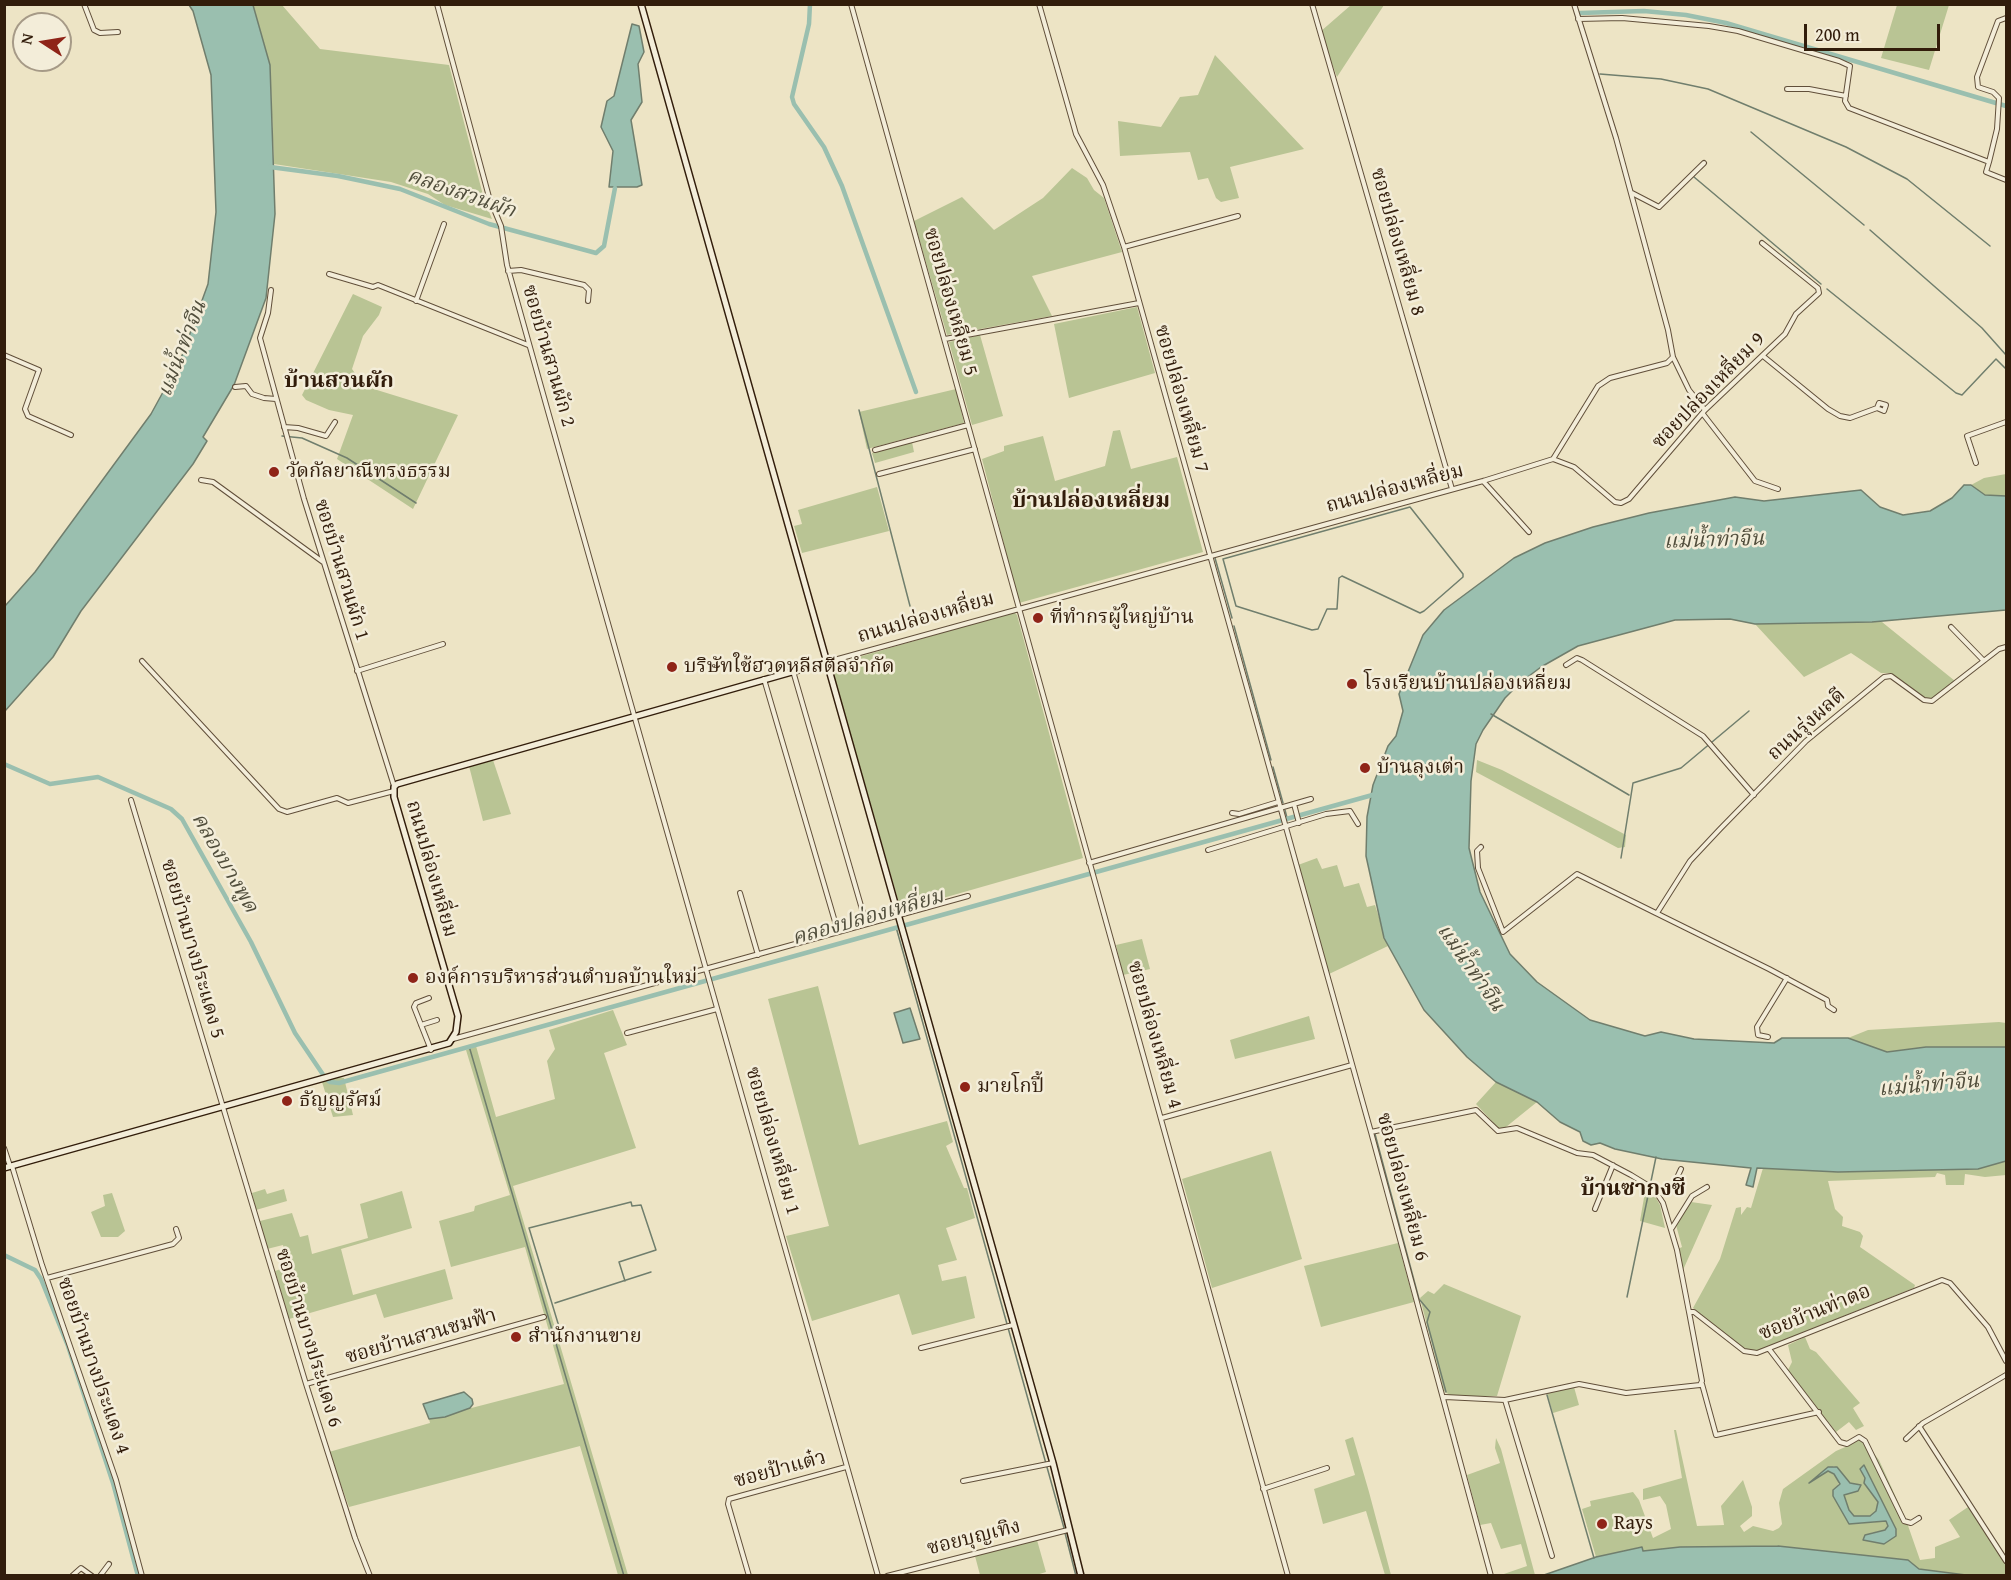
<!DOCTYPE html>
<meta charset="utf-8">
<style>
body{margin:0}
#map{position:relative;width:2011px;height:1580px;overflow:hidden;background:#ede4c5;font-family:"Gentium Book Plus",serif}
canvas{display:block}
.frame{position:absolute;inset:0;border:6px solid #321d0b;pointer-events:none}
.north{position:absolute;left:12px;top:12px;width:60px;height:60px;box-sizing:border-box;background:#f3edd9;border:2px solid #a69a87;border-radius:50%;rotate:282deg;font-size:16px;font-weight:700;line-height:24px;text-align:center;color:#321d0b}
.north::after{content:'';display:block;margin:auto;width:21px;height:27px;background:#8f2418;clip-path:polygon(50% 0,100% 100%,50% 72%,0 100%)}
.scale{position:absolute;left:1804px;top:24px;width:136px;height:27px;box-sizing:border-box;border:3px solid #321d0b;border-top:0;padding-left:8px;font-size:18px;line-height:21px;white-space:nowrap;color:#321d0b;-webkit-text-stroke:4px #f3edd9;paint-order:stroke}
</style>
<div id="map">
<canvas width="2011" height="1580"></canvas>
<div class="frame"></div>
<div class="north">N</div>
<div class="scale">200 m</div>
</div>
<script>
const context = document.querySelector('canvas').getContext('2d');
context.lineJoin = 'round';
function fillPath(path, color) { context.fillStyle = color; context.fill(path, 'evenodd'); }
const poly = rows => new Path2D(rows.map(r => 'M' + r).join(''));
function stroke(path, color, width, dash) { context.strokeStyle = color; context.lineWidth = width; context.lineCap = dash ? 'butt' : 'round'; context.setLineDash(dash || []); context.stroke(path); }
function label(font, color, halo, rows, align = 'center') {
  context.font = font + ' "Gentium Book Plus","Noto Serif Thai",serif'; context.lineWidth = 5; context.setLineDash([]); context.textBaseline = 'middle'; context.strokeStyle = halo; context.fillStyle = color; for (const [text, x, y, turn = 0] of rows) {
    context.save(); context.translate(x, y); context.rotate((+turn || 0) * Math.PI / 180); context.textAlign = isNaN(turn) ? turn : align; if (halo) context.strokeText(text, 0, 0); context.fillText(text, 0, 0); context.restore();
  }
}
fillPath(poly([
 [253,5,282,5,320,49,449,65,484,199,492,219,445,205,428,194,391,182,274,164,270,65],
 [1351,5,1384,5,1337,77,1320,32],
 [1897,5,1949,5,1929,70,1881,58],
 [1215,55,1304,149,1230,167,1239,198,1221,202,1216,198,1208,178,1198,180,1190,152,1120,156,1118,121,1161,127,1180,97,1198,95],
 [1072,168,1087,178,1094,190,1104,198,1122,252,1032,276,1052,316,947,335,914,221,962,197,994,230,1043,198],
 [353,294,382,307,379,315,363,336,352,369,364,386,458,415,413,509,337,459,353,415,329,410,306,400,302,395],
 [1137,307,1155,373,1069,398,1054,324],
 [980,335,1003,416,972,425,949,342],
 [956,389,964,423,867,449,859,412],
 [1120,430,1131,469,1177,457,1203,552,1019,603,982,459,1004,451,1004,446,1043,436,1055,481,1105,466,1113,431],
 [912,442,914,452,875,463,872,453],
 [2006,474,2006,496,1985,495,1971,485,1984,478],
 [877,487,889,531,802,553,794,526,802,524,798,510],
 [1014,612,1017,615,1083,858,901,910,831,665],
 [1882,622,1955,681,1933,699,1926,700,1890,673,1881,673,1851,653,1804,677,1755,624],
 [493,760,511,814,483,821,469,766],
 [1477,760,1502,770,1626,835,1625,847,1618,848,1476,772],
 [1317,858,1322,869,1337,865,1344,887,1359,883,1367,907,1375,905,1388,946,1329,974,1298,865],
 [1142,939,1150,969,1123,975,1116,945],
 [818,986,859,1145,947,1121,953,1142,946,1146,964,1188,967,1188,975,1218,946,1228,957,1260,938,1265,942,1281,966,1276,975,1318,912,1335,899,1294,812,1321,786,1236,829,1226,768,999],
 [613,1010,627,1045,604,1053,636,1148,513,1186,628,1575,618,1575,580,1446,349,1507,329,1452,430,1423,429,1419,564,1384,525,1247,451,1267,439,1221,474,1211,475,1206,510,1195,466,1050,476,1046,496,1117,555,1099,547,1061,555,1049,549,1030],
 [1309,1016,1315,1039,1235,1059,1230,1040],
 [1999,1022,2006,1023,2006,1047,1926,1047,1887,1052,1848,1038,1868,1030],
 [336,1077,344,1078,353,1115,333,1117,322,1082],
 [1496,1082,1537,1102,1501,1131,1476,1104],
 [1271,1151,1302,1259,1212,1288,1182,1179],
 [2006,1161,2006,1175,1985,1177,1965,1174,1964,1185,1946,1185,1945,1175,1937,1173,1935,1177,1828,1181,1835,1209,1843,1217,1842,1226,1860,1232,1863,1236,1860,1247,1915,1285,1914,1288,1754,1352,1740,1347,1693,1308,1720,1259,1736,1208,1741,1207,1741,1215,1747,1207,1751,1208,1763,1168,1838,1172,1978,1169],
 [1646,1186,1651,1189,1660,1205,1665,1228,1640,1221],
 [265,1189,267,1194,284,1189,287,1201,256,1210,252,1193],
 [402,1191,412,1228,341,1249,353,1295,445,1269,453,1299,384,1318,376,1294,289,1319,275,1271,287,1267,283,1245,267,1249,260,1221,292,1213,300,1237,308,1235,312,1254,368,1238,360,1204],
 [112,1193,125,1231,118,1237,101,1237,91,1212,105,1206,103,1195],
 [1691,1202,1712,1205,1683,1270,1678,1249,1682,1247,1676,1225],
 [1398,1243,1414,1302,1321,1327,1304,1266],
 [1444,1284,1521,1316,1497,1396,1451,1396,1444,1391,1420,1298,1428,1291,1434,1294],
 [1805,1337,1810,1349,1816,1352,1860,1403,1853,1408,1864,1426,1856,1430,1849,1422,1836,1432,1788,1370,1792,1362,1788,1345],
 [1574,1387,1579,1405,1553,1413,1547,1393],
 [1674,1430,1676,1430,1697,1526,1724,1525,1721,1506,1743,1480,1752,1507,1752,1516,1740,1526,1744,1532,1753,1526,1773,1531,1779,1528,1782,1524,1779,1503,1783,1489,1836,1451,1850,1445,1859,1434,1879,1460,1905,1517,1920,1560,1935,1558,1935,1547,1960,1537,1949,1520,1968,1507,2006,1563,2006,1575,1966,1575,1919,1569,1908,1560,1778,1546,1680,1547,1643,1551,1641,1547,1596,1557,1582,1509,1591,1506,1590,1501,1633,1492,1639,1500,1653,1538,1671,1529,1666,1505,1660,1496,1643,1500,1643,1489,1682,1478],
 [1834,1466,1850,1483,1861,1485,1844,1495,1845,1505,1854,1516,1870,1516,1876,1511,1878,1502,1865,1478,1872,1480,1896,1536,1871,1533,1885,1530,1888,1526,1886,1521,1853,1524,1838,1488,1839,1480,1834,1474,1828,1471,1811,1481],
 [1353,1437,1369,1492,1391,1575,1385,1575,1366,1511,1323,1524,1314,1489,1355,1475,1345,1440],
 [1496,1438,1501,1449,1535,1575,1501,1575,1527,1566,1521,1544,1501,1549,1491,1523,1480,1525,1467,1475,1500,1463,1495,1448],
 [1037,1540,1046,1572,1033,1576,980,1575,975,1556]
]), '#b9c494');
const water = poly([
 [189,5,253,5,270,65,275,214,266,298,234,385,203,437,207,441,193,464,81,611,53,657,5,711,5,606,35,572,151,414,180,361,208,284,216,212,211,75,193,11,189,5],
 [632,24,639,26,644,52,638,64,642,102,631,120,642,185,637,187,609,187,613,151,601,127,607,101,614,96,632,24],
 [1964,485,1971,485,1985,495,2006,496,2006,610,1872,622,1755,624,1730,619,1675,620,1578,646,1541,667,1521,682,1505,698,1483,730,1476,744,1471,781,1469,848,1480,892,1510,954,1537,982,1590,1020,1645,1036,1661,1032,1694,1039,1774,1043,1782,1038,1848,1038,1887,1052,1926,1047,2006,1047,2006,1161,1978,1169,1838,1172,1757,1168,1753,1187,1746,1185,1751,1168,1662,1159,1615,1149,1600,1143,1591,1145,1583,1141,1580,1132,1560,1122,1537,1102,1496,1082,1467,1057,1424,1010,1384,938,1366,856,1367,817,1373,785,1388,746,1396,736,1403,711,1399,694,1423,635,1444,610,1514,558,1545,543,1593,527,1649,513,1735,497,1764,501,1861,490,1880,507,1903,515,1930,511,1952,498,1964,485],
 [910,1008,920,1039,903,1043,894,1013,910,1008],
 [464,1392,472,1399,473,1404,470,1408,445,1417,429,1419,423,1404,464,1392],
 [1864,1465,1896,1529,1896,1536,1884,1544,1863,1540,1865,1535,1885,1530,1888,1526,1886,1521,1849,1524,1833,1496,1833,1490,1840,1484,1834,1474,1828,1471,1809,1483,1828,1467,1837,1467,1850,1483,1861,1485,1858,1491,1844,1495,1849,1510,1854,1516,1870,1516,1876,1511,1878,1502,1864,1483,1865,1478,1860,1469,1864,1465],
 [1778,1546,1908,1560,1919,1569,1966,1575,1544,1575,1596,1557,1642,1547,1643,1551,1680,1547,1778,1546]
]);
fillPath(water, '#9abfaf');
stroke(water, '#707e6d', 1.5);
stroke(poly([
 [1600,74,1661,79,1708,89,1846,147,1907,179,1990,246],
 [1751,132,1864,225],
 [1694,177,1821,284],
 [1870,230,1982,328,2006,355],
 [1827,289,1956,393,1962,395,1996,359,2006,369],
 [859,410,910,606],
 [282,436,302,438,347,458,416,503],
 [1410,507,1463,574,1463,577,1424,611,1420,613,1342,576,1339,578,1337,609,1327,609,1318,629,1312,630,1236,606,1223,559,1410,507],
 [1215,558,1232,618],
 [1234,626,1271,760],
 [1491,714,1629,795],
 [1273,767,1283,803],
 [1285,810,1287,818],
 [1621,858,1633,783,1681,768,1749,711],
 [896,927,1064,1528],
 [469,1046,624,1576],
 [1375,1134,1419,1299,1430,1312,1427,1322,1446,1392],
 [1627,1297,1656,1157],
 [555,1303,651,1272],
 [564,1343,529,1228,631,1202,632,1206,641,1205,656,1250,619,1262,625,1281],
 [1547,1395,1594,1558],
 [1065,1533,1076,1576]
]), '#707e6d', 1.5);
stroke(poly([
 [810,4,809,24,792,97,794,104,824,147,842,186,916,392],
 [1580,13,1644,11,1686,15,1726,23,2006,106],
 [270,167,338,176,400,189,489,224,596,253,604,246,615,188],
 [4,764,50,784,98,777,171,809,182,819,251,942,295,1033,326,1079,330,1082,339,1083,1376,794],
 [4,1255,35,1270,41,1279,68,1346,113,1483,138,1576]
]), '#9abfaf', 4.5);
const street = poly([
 [84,4,94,30,100,33,118,32],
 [437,4,489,197,501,226,507,265,549,415,878,1576],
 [851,4,1288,1576],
 [1039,4,1076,134,1103,185,1124,247,1371,1132,1491,1576],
 [1312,4,1452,489],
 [1578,19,1622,18,1709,26,1738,31,1839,61,1850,66,1845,101,1849,108,1989,162,1986,172,2006,180],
 [1787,89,1809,89,1846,96],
 [1989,162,1997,129,1999,98,1993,92,1978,87,1977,77,1998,21,2006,18],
 [1632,193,1659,207,1704,163],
 [1124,247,1238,216],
 [508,271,521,270,584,285,589,290,588,301],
 [329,274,373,287,378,285,528,345],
 [271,290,268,313,260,338,304,499,394,786],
 [416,301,444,224],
 [945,339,1139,303],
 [4,355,39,370,25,409,28,416,71,435],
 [1763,356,1828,409,1840,416,1850,418,1877,408,1879,403,1886,405,1884,411,1877,408],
 [1673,357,1689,390,1705,410],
 [235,387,246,386,252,394,264,398,276,399],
 [1703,414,1755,481,1778,489],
 [284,427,298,428,326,436,335,422],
 [875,450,968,425],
 [1553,459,1574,467,1615,502,1621,503,1629,499,1705,410,1785,334,1796,314,1819,293,1818,288,1762,243],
 [1976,463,1967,436,2006,422],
 [879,474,975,449],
 [201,480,213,482,323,562],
 [1483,481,1529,532],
 [1951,627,1983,660],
 [142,661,279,809,287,812,337,798,348,803,394,791],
 [827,662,1483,481,1553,459,1598,386,1610,378,1667,363,1673,357,1668,330,1616,138,1574,4],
 [1566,665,1577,658,1582,660,1703,736,1754,795],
 [357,671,443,644],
 [793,671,866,923],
 [764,679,838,932],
 [131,800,306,1384,355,1538,370,1576],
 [1294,804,1299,823],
 [1232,813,1239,814,1278,802],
 [1481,847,1477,851,1478,868,1503,932,1577,874,1769,969,1827,1000,1828,1006,1834,1010],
 [1208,850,1326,814,1350,811,1358,824],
 [1089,863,1311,799],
 [740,893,758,955],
 [1657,913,1690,861,1720,829,1806,741,1884,677,1891,676,1924,700,1932,701,1999,649,2006,647],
 [429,998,416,1003,414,1007,431,1050],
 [421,1025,437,1020],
 [627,1033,717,1009],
 [1768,1037,1758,1035,1757,1027,1787,978],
 [453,1039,968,896],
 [1162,1118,1352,1065],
 [1371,1132,1476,1110,1498,1131,1517,1128,1577,1153,1593,1155,1631,1175,1654,1189,1663,1203,1677,1250,1689,1312],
 [4,1148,10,1166],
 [12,1166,42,1265,116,1480,142,1576],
 [1658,1194,1674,1184,1681,1169],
 [1595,1209,1613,1165],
 [1672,1228,1692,1196,1707,1187],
 [47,1278,173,1244,179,1238,176,1229],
 [921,1348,1013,1325],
 [1769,1349,1840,1442,1847,1444,1859,1437,1865,1441,1904,1521,1911,1523,1919,1518],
 [306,1384,544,1317],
 [1702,1384,1716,1435,1819,1412],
 [1445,1397,1505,1400,1579,1384,1626,1393,1700,1385,1702,1381,1689,1312,1694,1312,1744,1351,1757,1353,1942,1280,1950,1283,1988,1327,2006,1361],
 [1505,1400,1552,1556],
 [1919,1426,2006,1561],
 [1906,1439,1923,1423,2006,1375],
 [963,1481,1053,1463],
 [1263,1489,1327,1468],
 [72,1576,81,1568,92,1576],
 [100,1576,109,1564],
 [749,1576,728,1504,729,1499,846,1467],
 [887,1576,1068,1530]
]);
const secondary = poly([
 [641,4,1053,1463,1081,1576],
 [4,1168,449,1043,456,1032,458,1016,394,797,394,787,397,784,827,662]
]);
stroke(street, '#614f3a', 6);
stroke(secondary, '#321d0b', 8);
stroke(street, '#f3edd9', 4);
stroke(secondary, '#f3edd9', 5);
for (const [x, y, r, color] of [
 [274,472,6,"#8f2418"],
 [1038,618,6,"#8f2418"],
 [672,667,6,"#8f2418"],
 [1352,684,6,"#8f2418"],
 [1365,768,6,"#8f2418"],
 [413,978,6,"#8f2418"],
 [965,1087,6,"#8f2418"],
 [287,1101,6,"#8f2418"],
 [516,1337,6,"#8f2418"],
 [1602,1524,6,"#8f2418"]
]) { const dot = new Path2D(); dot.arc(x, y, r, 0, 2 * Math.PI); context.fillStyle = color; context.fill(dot); stroke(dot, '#f3edd9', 2); }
label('20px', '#321d0b', '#f3edd9', [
 ["ซอยปล่องเหลี่ยม 8",1397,242,74],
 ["ซอยปล่องเหลี่ยม 5",950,302,74],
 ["ซอยบ้านสวนผัก 2",548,356,74],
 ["ซอยปล่องเหลี่ยม 9",1709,391,-46],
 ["ซอยปล่องเหลี่ยม 7",1181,399,74],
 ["ถนนปล่องเหลี่ยม",1395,489,-15],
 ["ซอยบ้านสวนผัก 1",341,570,73],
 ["ถนนปล่องเหลี่ยม",926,618,-16],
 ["ถนนรุ่งผลดี",1807,725,-42],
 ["ถนนปล่องเหลี่ยม",431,869,74],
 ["ซอยบ้านบางประแดง 5",192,949,74],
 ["ซอยปล่องเหลี่ยม 4",1154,1035,74],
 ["ซอยปล่องเหลี่ยม 1",772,1141,74],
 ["ซอยปล่องเหลี่ยม 6",1402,1187,75],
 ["ซอยบ้านท่าตอ",1815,1313,-22],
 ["ซอยบ้านสวนชมฟ้า",421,1337,-16],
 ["ซอยบ้านบางประแดง 6",308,1338,73],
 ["ซอยบ้านบางประแดง 4",93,1366,71],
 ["ซอยป้าแต๋ว",780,1470,-15],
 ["ซอยบุญเทิง",974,1538,-14]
]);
label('20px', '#321d0b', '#f3edd9', [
 ["วัดกัลยาณีทรงธรรม",286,472],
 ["ที่ทำกรผู้ใหญ่บ้าน",1050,618],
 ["บริษัทใช้ฮวดหลีสตีลจำกัด",684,667],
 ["โรงเรียนบ้านปล่องเหลี่ยม",1364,684],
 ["บ้านลุงเต่า",1377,768],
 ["องค์การบริหารส่วนตำบลบ้านใหม่",425,978],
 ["มายโกปี้",977,1087],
 ["ธัญญรัศม์",299,1101],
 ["สำนักงานขาย",528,1337],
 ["Rays",1614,1524]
], 'left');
label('italic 21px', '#514e3c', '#f3edd9', [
 ["คลองสวนผัก",461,194,19],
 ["แม่น้ำท่าจีน",183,349,-69],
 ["แม่น้ำท่าจีน",1714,541,-2],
 ["คลองบางพูด",224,863,60],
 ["คลองปล่องเหลี่ยม",868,918,-16],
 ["แม่น้ำท่าจีน",1470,968,55],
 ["แม่น้ำท่าจีน",1929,1086,-5]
]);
label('bold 22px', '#321d0b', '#f3edd9', [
 ["บ้านสวนผัก",339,381],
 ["บ้านปล่องเหลี่ยม",1091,501],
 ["บ้านซากงซี",1633,1189]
]);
</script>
